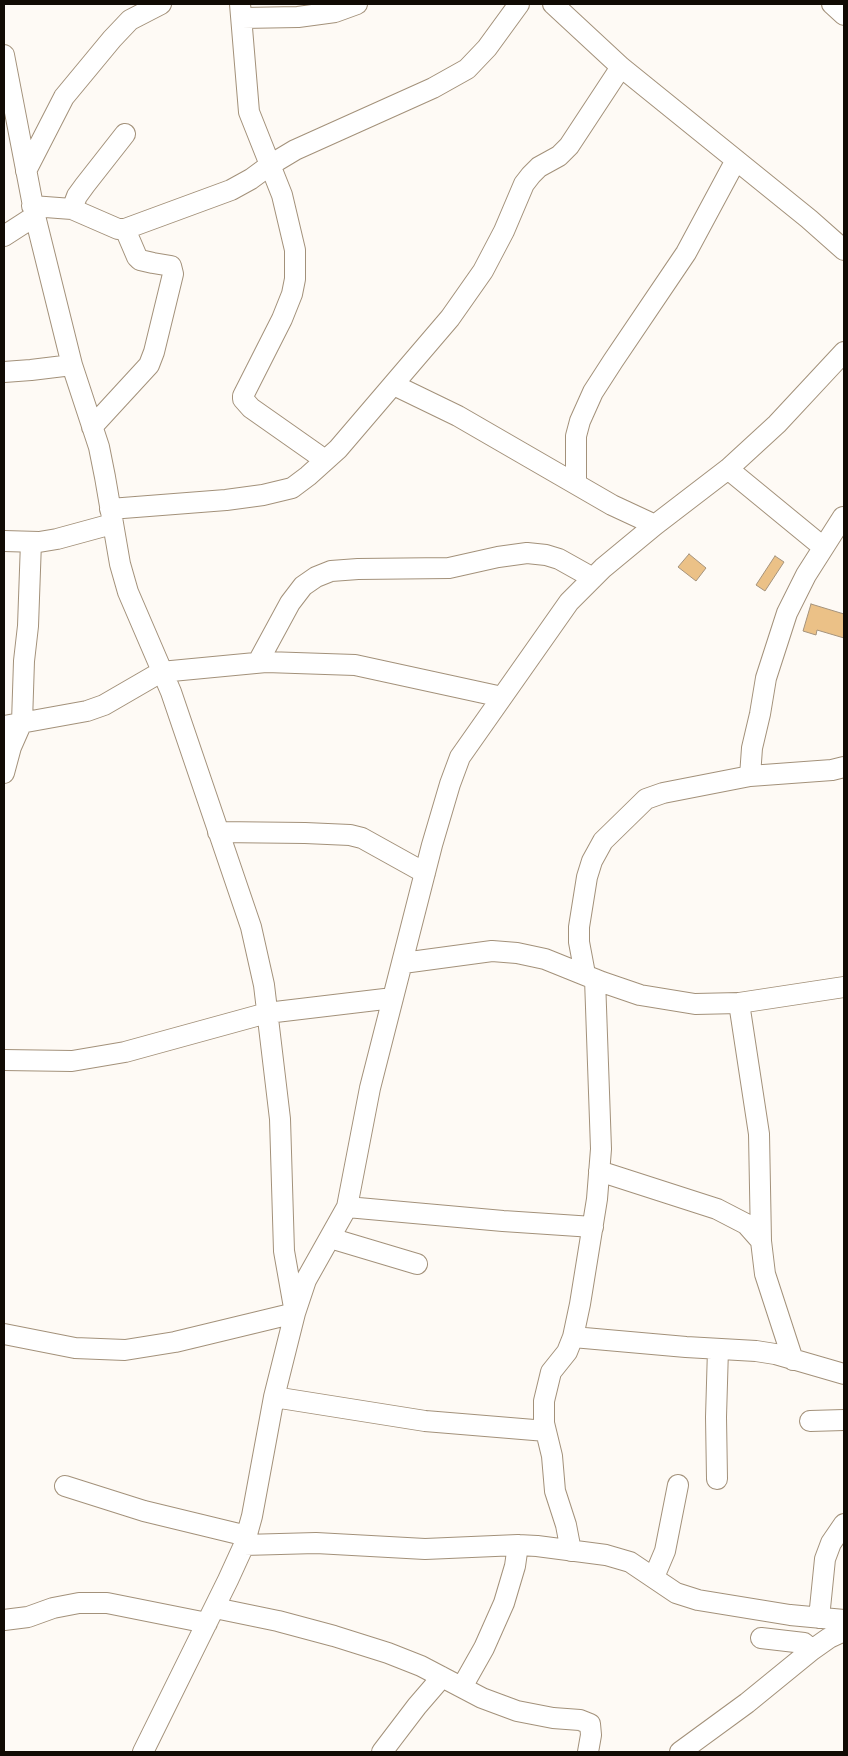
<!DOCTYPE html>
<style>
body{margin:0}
#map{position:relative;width:848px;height:1756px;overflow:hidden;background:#fefaf5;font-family:"DejaVu Sans",sans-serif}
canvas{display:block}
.frame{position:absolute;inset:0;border:5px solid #110b04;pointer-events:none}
</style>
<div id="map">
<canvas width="848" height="1756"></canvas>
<div class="frame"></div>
</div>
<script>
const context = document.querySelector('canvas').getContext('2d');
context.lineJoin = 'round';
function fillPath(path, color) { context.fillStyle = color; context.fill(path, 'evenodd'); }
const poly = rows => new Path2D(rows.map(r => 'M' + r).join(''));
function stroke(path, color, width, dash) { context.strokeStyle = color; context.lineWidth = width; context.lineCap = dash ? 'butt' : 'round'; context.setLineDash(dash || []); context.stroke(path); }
const building = poly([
 [689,554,706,568,696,581,678,567,689,554],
 [775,556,784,562,765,591,756,585,775,556],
 [811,604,844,614,844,638,817,630,816,635,803,631,811,604]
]);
fillPath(building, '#ebc187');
stroke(building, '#a5937c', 1);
const minor = poly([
 [240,4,249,112,282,195,295,250,295,279,292,294,282,319,243,396,243,399,251,408,325,460],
 [553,4,621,67,809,219,844,250],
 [832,4,844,15],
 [242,18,298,17,335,12,357,4],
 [4,55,35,216,72,365,99,447,105,477,120,564,128,592,171,692,251,927,264,985,280,1119,284,1251,295,1313,274,1397,252,1516,244,1545,228,1580,143,1752],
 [26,171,64,97,112,39,130,20,161,4],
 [32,206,72,209,118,229,125,229,231,190,251,179,270,165,295,150,433,88,467,69,487,48,519,4],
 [72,209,77,196,85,185,125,134],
 [4,236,35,216],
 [4,372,31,370,72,365],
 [394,385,458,416,612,505,655,525],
 [92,427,149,365,154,352,173,274,171,266,153,263,140,260,137,257,125,229],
 [728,469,823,547],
 [576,484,576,436,580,421,593,392,613,361,686,253,736,160],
 [110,509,226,500,263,495,292,488,308,476,338,449,450,318,483,271,504,231,524,184,531,175,539,167,559,156,569,146,621,67],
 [4,541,39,542,57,539,112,524],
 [258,662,290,603,303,586,316,577,331,571,358,569,449,568,498,557,527,553,546,555,559,559,593,578],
 [4,726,87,711,104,705,161,672,266,662,355,665,502,697],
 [4,773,11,747,22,722,24,661,28,626,31,542],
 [750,776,752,748,760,714,766,678,787,613,806,575,843,517],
 [218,832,305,833,350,835,362,838,425,873],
 [403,963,492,951,517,953,545,959,602,982,640,995,695,1004,739,1003,844,987],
 [585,974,579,942,579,927,587,877,592,861,603,841,646,799,663,793,750,776,832,770,844,767],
 [739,1003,759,1134,761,1241,765,1274,793,1360],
 [4,1060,72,1061,125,1052,267,1013,393,998],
 [599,1171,717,1209,746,1224,761,1241],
 [347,1207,503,1221,593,1227],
 [330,1238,417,1264],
 [4,1334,75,1348,125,1350,175,1342,295,1313,306,1280,347,1207,370,1088,432,845,450,784,460,757,569,602,603,568,655,525,728,469,777,424,844,352],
 [573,1337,686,1347,756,1351,775,1354,844,1374],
 [274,1397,425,1421,546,1431],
 [810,1421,844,1420],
 [717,1479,716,1417,718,1349],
 [65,1486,144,1511,247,1536],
 [244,1545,316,1543,425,1549,518,1545,537,1546,606,1555,630,1562,676,1593,698,1600,790,1615,844,1620],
 [571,1551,566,1525,555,1491,552,1456,544,1423,544,1401,551,1372,567,1352,573,1337,580,1304,597,1199,601,1149,595,979],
 [654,1577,665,1551,678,1485],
 [215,1608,278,1621,334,1636,388,1653,421,1666,482,1698,517,1711,553,1718,580,1720,590,1724,591,1735,588,1752],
 [819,1618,825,1559,831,1543,844,1524],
 [4,1620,28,1617,53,1608,79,1603,107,1603,207,1623],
 [761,1638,804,1643,812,1650],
 [462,1687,484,1648,504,1603,515,1566,518,1545],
 [382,1752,417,1706,442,1677],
 [680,1752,747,1703,812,1650,829,1638,844,1631]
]);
stroke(minor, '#a3917a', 22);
stroke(minor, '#fff', 20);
</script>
